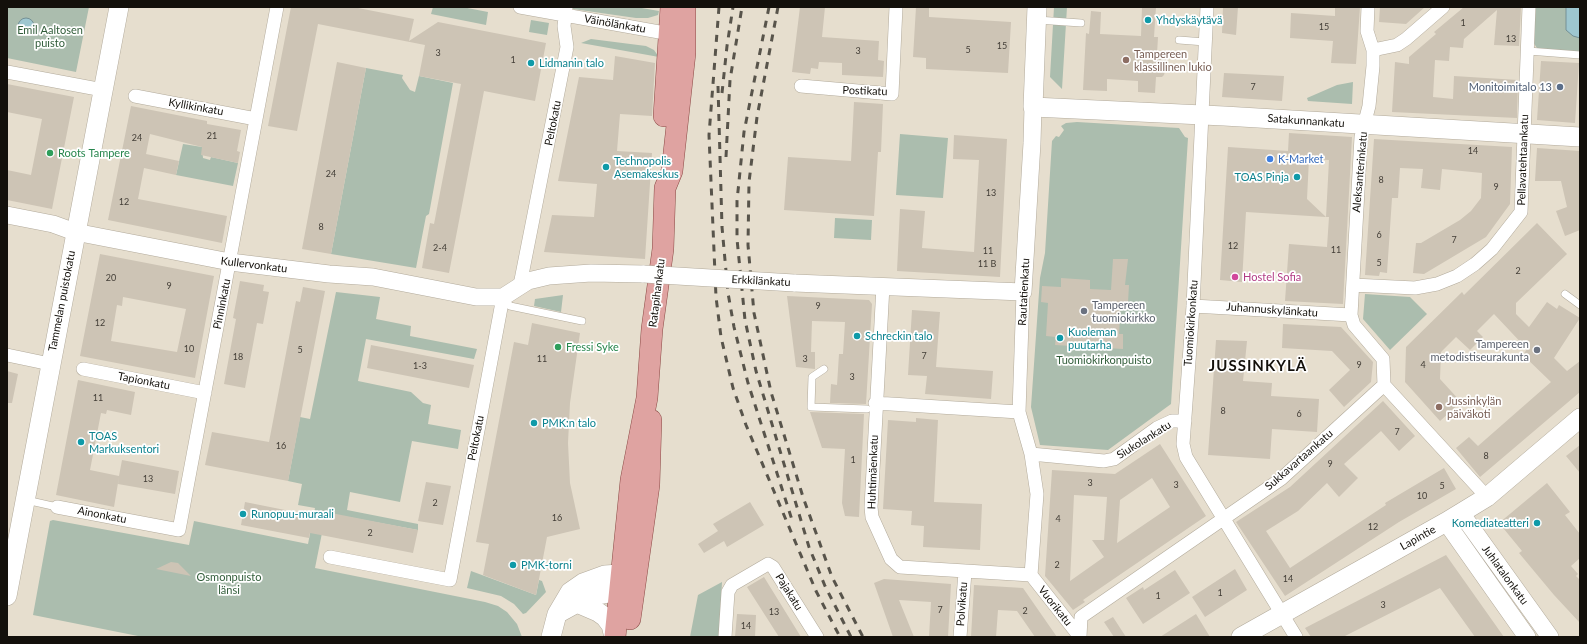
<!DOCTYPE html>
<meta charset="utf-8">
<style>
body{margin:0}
#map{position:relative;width:1587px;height:644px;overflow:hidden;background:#e6dece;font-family:Lato,sans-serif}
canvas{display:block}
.frame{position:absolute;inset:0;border:8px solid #13100b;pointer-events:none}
</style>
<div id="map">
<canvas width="1587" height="644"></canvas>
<div class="frame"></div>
</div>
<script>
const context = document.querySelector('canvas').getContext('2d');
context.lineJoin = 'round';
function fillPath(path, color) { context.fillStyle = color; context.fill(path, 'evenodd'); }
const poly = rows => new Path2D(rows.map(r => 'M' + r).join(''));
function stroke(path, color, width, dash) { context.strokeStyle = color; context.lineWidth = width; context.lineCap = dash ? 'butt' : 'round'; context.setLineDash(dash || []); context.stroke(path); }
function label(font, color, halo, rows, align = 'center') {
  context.font = font + ' Lato,sans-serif'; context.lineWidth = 3.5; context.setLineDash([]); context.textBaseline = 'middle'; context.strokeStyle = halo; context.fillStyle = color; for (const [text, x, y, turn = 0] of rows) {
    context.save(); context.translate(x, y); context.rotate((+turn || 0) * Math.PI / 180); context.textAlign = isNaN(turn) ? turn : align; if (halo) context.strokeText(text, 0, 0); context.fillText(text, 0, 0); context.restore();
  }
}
fillPath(poly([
 [7,7,89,7,76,72,7,58],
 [433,7,462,7,488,12,486,25,431,14],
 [573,7,636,7,659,11,658,15,648,18,636,18,573,9],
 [1054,7,1067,7,1062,89,1050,77],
 [1532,7,1580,7,1580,54,1555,52,1537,48,1531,39],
 [531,20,549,23,547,35,529,32],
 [591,39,646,46,654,50,659,57,581,43],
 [366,68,403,75,402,78,410,90,415,92,419,76,453,83,429,214,426,216,416,268,331,254],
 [1353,82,1352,104,1308,101,1307,98,1337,85],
 [1077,122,1179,128,1185,137,1188,138,1171,404,1108,450,1040,445,1031,407,1040,278,1045,253,1052,141,1056,136,1059,137,1064,130,1061,126,1066,123],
 [900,134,948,138,943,198,896,195],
 [183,144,202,147,203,158,210,160,211,157,238,163,233,186,176,175],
 [835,218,872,220,871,240,834,238],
 [336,292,380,297,376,319,411,326,410,336,477,349,474,359,366,339,358,381,411,392,423,403,431,405,428,424,461,430,458,449,412,441,400,502,350,492,347,510,418,524,418,530,326,513,315,568,485,602,498,606,507,612,517,624,522,637,143,637,33,615,50,521,53,520,189,545,194,521,308,544,315,508,298,505,302,484,288,481,300,417,310,419],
 [1365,294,1410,297,1427,314,1390,350,1363,319],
 [563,295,561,312,534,306,535,299],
 [471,571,536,595,539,580,542,581,546,592,526,613,523,614,514,604,501,596,467,588],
 [722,582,719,637,690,637,698,595]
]), '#abbdae');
const water = poly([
 [1566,7,1580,7,1580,38,1573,36,1566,30,1566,7],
 '18 26a8 8 0 1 1 16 0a8 8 0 1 1-16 0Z'
]);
fillPath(water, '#9ec7d0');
stroke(water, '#749095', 1);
fillPath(poly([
 [291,7,353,7,414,19,409,41,438,22,546,43,535,101,484,91,449,273,422,268,430,223,434,224,461,84,419,76,425,45,318,24,297,131,268,126],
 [800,7,825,7,822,37,879,41,878,60,884,61,883,77,842,75,842,63,819,62,818,69,811,68,810,74,792,72],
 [916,7,929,7,929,17,1011,22,1008,73,926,69,926,58,913,57],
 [1142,7,1156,7,1154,37,1158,37,1157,54,1163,54,1167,63,1164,75,1162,77,1156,77,1155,93,1138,92,1138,81,1107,79,1107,91,1083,90,1086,33,1089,34,1091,11,1101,12,1100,34,1141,36],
 [1223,7,1238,7,1236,35,1222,33],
 [1335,7,1360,7,1356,64,1331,63,1333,41,1290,38,1291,13,1335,16],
 [1380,7,1425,7,1406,24,1379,22],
 [1464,7,1521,7,1519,46,1494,45,1497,10,1464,39,1463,48,1450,47,1449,61,1435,60,1433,97,1453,99,1454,76,1518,80,1517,118,1392,112,1395,62,1409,64,1409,57,1436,34,1434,32],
 [615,56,655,63,652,116,620,114,617,151,652,153,645,259,544,252,552,215,594,217,597,184,558,181,579,77,613,80],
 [1541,61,1579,63,1575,123,1537,120],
 [337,62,366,68,331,254,302,249],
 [1224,73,1284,76,1282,101,1222,97],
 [7,84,74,97,52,209,7,200,7,170,31,175,42,119,7,112],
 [854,102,883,104,881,152,878,152,874,216,784,210,788,157,851,161],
 [131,106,207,121,207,124,241,130,237,151,240,152,238,163,201,155,202,147,150,134,146,154,179,161,176,175,144,168,138,199,227,216,222,243,108,220],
 [1289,133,1352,137,1343,304,1285,301,1289,244,1327,247,1329,217,1326,217,1329,160,1309,159,1307,199,1326,217,1246,212,1242,282,1220,280,1228,147,1288,151],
 [954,135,1007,139,1000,277,897,271,900,209,925,211,922,248,974,252,979,160,953,159],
 [1374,139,1512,147,1510,204,1486,237,1424,274,1413,273,1416,243,1421,243,1460,220,1471,211,1481,198,1482,173,1442,169,1440,190,1421,188,1423,169,1400,168,1398,198,1392,198,1387,273,1380,272,1379,276,1365,275],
 [1537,148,1580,151,1580,230,1565,236,1556,211,1567,207,1561,181,1535,181],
 [1537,223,1567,254,1516,303,1516,314,1529,327,1547,302,1557,309,1559,305,1580,318,1554,358,1567,371,1580,361,1580,392,1480,477,1456,448,1469,437,1478,446,1551,382,1523,355,1527,349,1494,314,1477,331,1483,337,1470,350,1456,337,1441,352,1440,379,1461,402,1440,421,1405,382,1406,347,1462,292,1464,295],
 [100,254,214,276,195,378,80,356],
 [123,297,186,309,177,352,111,341,117,305,122,306],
 [1113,259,1128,259,1125,285,1129,285,1128,302,1121,302,1119,334,1123,334,1123,349,1055,345,1056,337,1046,336,1048,303,1041,302,1042,286,1061,287,1061,278,1090,280,1090,289,1111,290],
 [240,281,264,285,263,291,269,292,263,324,257,323,245,388,224,384,236,319,233,318],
 [303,287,325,291,288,481,205,465,212,432,269,442,296,301,300,302],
 [787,296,869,300,872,304,866,404,830,403,831,384,837,385,839,354,843,354,845,322,812,321,811,352,815,352,815,369,796,367],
 [912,310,940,312,936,367,993,371,991,399,925,394,927,376,908,375],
 [532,323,580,333,570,403,568,443,570,483,580,529,547,537,536,595,483,575,489,544,476,542,514,342,528,345],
 [1283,324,1341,327,1373,362,1371,382,1344,407,1329,390,1350,370,1332,351,1282,348],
 [1216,340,1247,341,1243,381,1272,383,1271,396,1319,399,1317,432,1272,429,1270,459,1208,455],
 [371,345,474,365,469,388,367,368],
 [7,371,18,374,12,403,7,403],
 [78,380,135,392,131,415,107,410,106,414,101,413,90,470,119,476,122,460,179,471,175,494,118,484,119,477,114,507,56,495],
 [1383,401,1415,436,1399,451,1381,431,1344,464,1358,478,1339,497,1327,483,1298,511,1266,531,1290,568,1386,505,1385,503,1444,468,1456,489,1399,522,1285,596,1236,522,1290,487],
 [810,412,864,414,859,517,845,516,842,503,845,449,822,448],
 [916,418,938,420,934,502,982,504,980,550,923,547,924,526,911,525,912,511,883,509,888,420,916,422],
 [1160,444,1206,516,1118,576,1083,600,1085,602,1073,610,1045,576,1052,470,1115,474],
 [1152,478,1170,507,1117,543,1120,500],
 [1074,495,1107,497,1104,540,1092,540,1104,557,1070,581],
 [1580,445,1580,473,1566,456],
 [426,482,451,486,443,525,418,521],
 [1547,483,1570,512,1565,515,1580,534,1580,558,1571,566,1578,574,1576,576,1580,580,1580,623,1554,595,1519,553,1522,551,1499,523],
 [245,502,325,518,326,512,418,530,413,553,326,536,310,533,309,538,241,525],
 [750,502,764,525,727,547,724,541,704,553,698,544,718,531,713,524],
 [1446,555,1504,637,1475,637,1440,588,1343,637,1311,637,1305,628],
 [171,562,178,563,191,576,156,569],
 [1235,569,1247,590,1205,617,1192,597],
 [1175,570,1190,593,1143,624,1126,598,1143,587,1144,590],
 [764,577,801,637,779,637,747,587],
 [884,579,951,584,948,637,929,637,931,602,899,600,914,637,893,637,874,583],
 [974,585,1023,588,1057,637,1035,637,1017,611,998,610,996,637,971,637],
 [737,614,756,615,755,637,735,637],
 [1196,614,1210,637,1160,637],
 [1113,617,1126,637,1114,637,1104,622]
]), '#cdc4b5');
const service = poly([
 [1037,20,1081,23],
 [1179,40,1205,42],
 [1528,51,1580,55],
 [1565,294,1580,305],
 [503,297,510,306,582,321],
 [824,369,812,377,811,407,867,409],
 [26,500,57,507]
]);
const minor = poly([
 [520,7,676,35],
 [1207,7,1193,306,1183,444,1186,457,1296,637],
 [1368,7,1367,31,1373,50,1373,66,1369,106,1361,137,1351,315,1354,325,1383,359,1384,385],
 [1373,50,1397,45,1406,39,1443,7],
 [7,72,103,90],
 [801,86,892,94,896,7],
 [135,96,256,119],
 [520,285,567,47,564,26,566,7],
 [1353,285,1415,288,1437,284,1457,276,1475,264,1492,249,1521,212,1529,7],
 [883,286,871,507,872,517,891,559,900,567,1031,575],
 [1023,292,1019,412,1031,454,1037,494,1031,575],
 [1193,306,1351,315],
 [7,355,50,364],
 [83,369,205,393],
 [1384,385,1487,497],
 [875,403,1019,412],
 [1031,454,1104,461,1114,459,1157,428,1172,421,1185,421],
 [57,507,179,530,277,7],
 [330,557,450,580,503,297],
 [1031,575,1080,637],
 [725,637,728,592,732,585,768,564,773,567,817,637],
 [960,637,965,572],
 [1080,637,1081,617,1281,479,1384,385]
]);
const tertiary = poly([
 [7,215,53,224,75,232,230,262,329,274,373,277,476,297,503,297,528,281,549,276,591,273,644,274],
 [794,283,1023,292,1032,143,1033,107],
 [1461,513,1550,637],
 [1446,522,1527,637]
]);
const secondary = poly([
 [1037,7,1033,107,1224,116,1580,137],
 [7,596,119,7],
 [577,603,598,612,605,617,611,625,614,637],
 [557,614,588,597,619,591,634,592],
 [551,637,557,614,570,592,583,583,605,575,620,574,636,576],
 [1241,637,1446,522,1487,497,1580,418]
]);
const primary = poly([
 [664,116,671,7],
 [630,619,649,485,651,420],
 [615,637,631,480,647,398,652,329,663,249,665,188,672,171,685,53,685,7]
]);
stroke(service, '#b2aa9b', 8);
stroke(minor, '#b2aa9b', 14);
stroke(tertiary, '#b2aa9b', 18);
stroke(secondary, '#b2aa9b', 20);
stroke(primary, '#8a4844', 22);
stroke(service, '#fff', 7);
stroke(minor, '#fff', 13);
stroke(tertiary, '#fff', 17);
stroke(secondary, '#fff', 19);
stroke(primary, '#dfa3a1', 21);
stroke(poly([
 [719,7,709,135,716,297,721,337,733,388,746,425,816,591,840,637],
 [769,7,744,132,737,201,737,239,745,320,756,371,809,547,825,586,851,637],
 [778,7,757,117,749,182,748,245,754,313,771,392,803,497,832,577,863,637],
 [718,86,722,227,728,293,734,327,748,383,793,523],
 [722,93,727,46,733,7],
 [726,157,730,80,742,7]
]), '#58544b', 3, [7, 7]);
const tertiaryBridge = poly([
 [644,274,794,283]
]);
stroke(tertiaryBridge, '#b2aa9b', 18, []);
stroke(tertiaryBridge, '#fff', 17);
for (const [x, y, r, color] of [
 [1148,20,4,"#0f9aa8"],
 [1126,60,4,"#8d6e63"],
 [531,63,4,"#0f9aa8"],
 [1560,87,4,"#5c6f8a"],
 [50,153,4,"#2e9e5b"],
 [1270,159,4,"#3f7fe0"],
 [606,167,4,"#0f9aa8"],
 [1297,177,4,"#0f9aa8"],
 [1235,277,4,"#d1479c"],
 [1084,311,4,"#6b7280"],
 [857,336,4,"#0f9aa8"],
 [1060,338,4,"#0f9aa8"],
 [558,347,4,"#2e9e5b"],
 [1537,350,4,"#6b7280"],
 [1439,407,4,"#8d6e63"],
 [534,423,4,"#0f9aa8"],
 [81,442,4,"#0f9aa8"],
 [243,514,4,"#0f9aa8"],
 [1537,523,4,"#0f9aa8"],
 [513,565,4,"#0f9aa8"]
]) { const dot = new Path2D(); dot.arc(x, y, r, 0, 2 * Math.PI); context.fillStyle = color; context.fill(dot); stroke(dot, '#fff', 1.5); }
label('9px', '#423d36', null, [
 ["1",1463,23],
 ["15",1324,27],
 ["13",1511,39],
 ["15",1002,46],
 ["5",968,50],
 ["3",858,51],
 ["3",438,53],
 ["1",513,60],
 ["7",1253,87],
 ["21",212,136],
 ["24",137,138],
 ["14",1473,151],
 ["24",331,174],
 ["8",1381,180],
 ["9",1496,187],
 ["13",991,193],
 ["12",124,202],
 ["8",321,227],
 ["6",1379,235],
 ["7",1454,240],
 ["12",1233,246],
 ["2-4",440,248],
 ["11",1336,250],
 ["11",988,251],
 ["5",1379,263],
 ["11 B",987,264],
 ["2",1518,271],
 ["20",111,278],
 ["9",169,286],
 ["9",818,306],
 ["12",100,323],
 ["10",189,349],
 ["5",300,350],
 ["7",924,356],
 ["18",238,357],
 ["11",542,359],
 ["3",805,359],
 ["9",1359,365],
 ["4",1423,365],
 ["1-3",420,366],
 ["3",852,377],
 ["11",98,398],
 ["8",1223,411],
 ["6",1299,414],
 ["7",1397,432],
 ["16",281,446],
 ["8",1486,456],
 ["1",853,460],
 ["9",1330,464],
 ["13",148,479],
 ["3",1090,483],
 ["3",1176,485],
 ["5",1442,486],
 ["10",1422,496],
 ["2",435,503],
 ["16",557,518],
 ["4",1058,519],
 ["12",1373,527],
 ["2",370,533],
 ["2",1057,565],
 ["14",1288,579],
 ["1",1220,593],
 ["1",1158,596],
 ["3",1383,605],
 ["7",940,610],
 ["2",1025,611],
 ["13",774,612],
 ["14",746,626]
]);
label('11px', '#0d838f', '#fff', [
 ["Yhdyskäytävä",1156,20],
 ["Lidmanin talo",539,63],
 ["Technopolis",614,161],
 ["Asemakeskus",614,174],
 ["TOAS Pinja",1289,177,"right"],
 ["Kuoleman",1068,332],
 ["puutarha",1068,345],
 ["Schreckin talo",865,336],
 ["PMK:n talo",542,423],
 ["TOAS",89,436],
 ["Markuksentori",89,449],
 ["Runopuu-muraali",251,514],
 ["Komediateatteri",1529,523,"right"],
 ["PMK-torni",521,565]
], 'left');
label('11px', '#13100b', '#fff', [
 ["Väinölänkatu",615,24,10],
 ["Postikatu",865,91,2],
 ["Kyllikinkatu",196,107,10],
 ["Satakunnankatu",1306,121,4],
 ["Peltokatu",553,123,-79],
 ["Pellavatehtaankatu",1523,160,-88],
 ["Aleksanterinkatu",1360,172,-85],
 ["Kullervonkatu",254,265,7],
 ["Erkkilänkatu",761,281,3],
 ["Rautatienkatu",1024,292,-87],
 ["Ratapihankatu",657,293,-83],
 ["Tammelan puistokatu",62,301,-79],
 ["Pinninkatu",222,304,-79],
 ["Juhannuskylänkatu",1272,310,4],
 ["Tuomiokirkonkatu",1191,323,-86],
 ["Tapionkatu",144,381,11],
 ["Peltokatu",476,438,-79],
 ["Siukolankatu",1144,440,-32],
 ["Sukkavartaankatu",1299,460,-41],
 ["Huhtimäenkatu",873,472,-88],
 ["Ainonkatu",102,515,11],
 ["Lapintie",1418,538,-29],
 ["Juhlatalonkatu",1505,575,54],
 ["Pajakatu",789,592,58],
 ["Polvikatu",962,604,-86],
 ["Vuorikatu",1055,606,52]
]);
label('11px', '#305c39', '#fff', [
 ["Emil Aaltosen",50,30],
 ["puisto",50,43],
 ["Tuomiokirkonpuisto",1104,360],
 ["Osmonpuisto",229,577],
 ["länsi",229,590]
]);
label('11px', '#785e54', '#fff', [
 ["Tampereen",1134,54],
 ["klassillinen lukio",1134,67],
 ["Jussinkylän",1447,401],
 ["päiväkoti",1447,414]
], 'left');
label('11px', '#4e5e75', '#fff', [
 ["Monitoimitalo 13",1552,87]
], 'right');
label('11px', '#27864d', '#fff', [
 ["Roots Tampere",58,153],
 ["Fressi Syke",566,347]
], 'left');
label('11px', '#366cbe', '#fff', [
 ["K-Market",1278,159]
], 'left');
label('11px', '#b23c85', '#fff', [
 ["Hostel Sofia",1243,277]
], 'left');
label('11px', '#5b616d', '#fff', [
 ["Tampereen",1092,305],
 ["tuomiokirkko",1092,318],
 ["Tampereen",1529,344,"right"],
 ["metodistiseurakunta",1529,357,"right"]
], 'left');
context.letterSpacing = '1px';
label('bold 15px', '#13100b', '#fff', [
 ["JUSSINKYLÄ",1258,366]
]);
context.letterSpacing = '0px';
</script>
